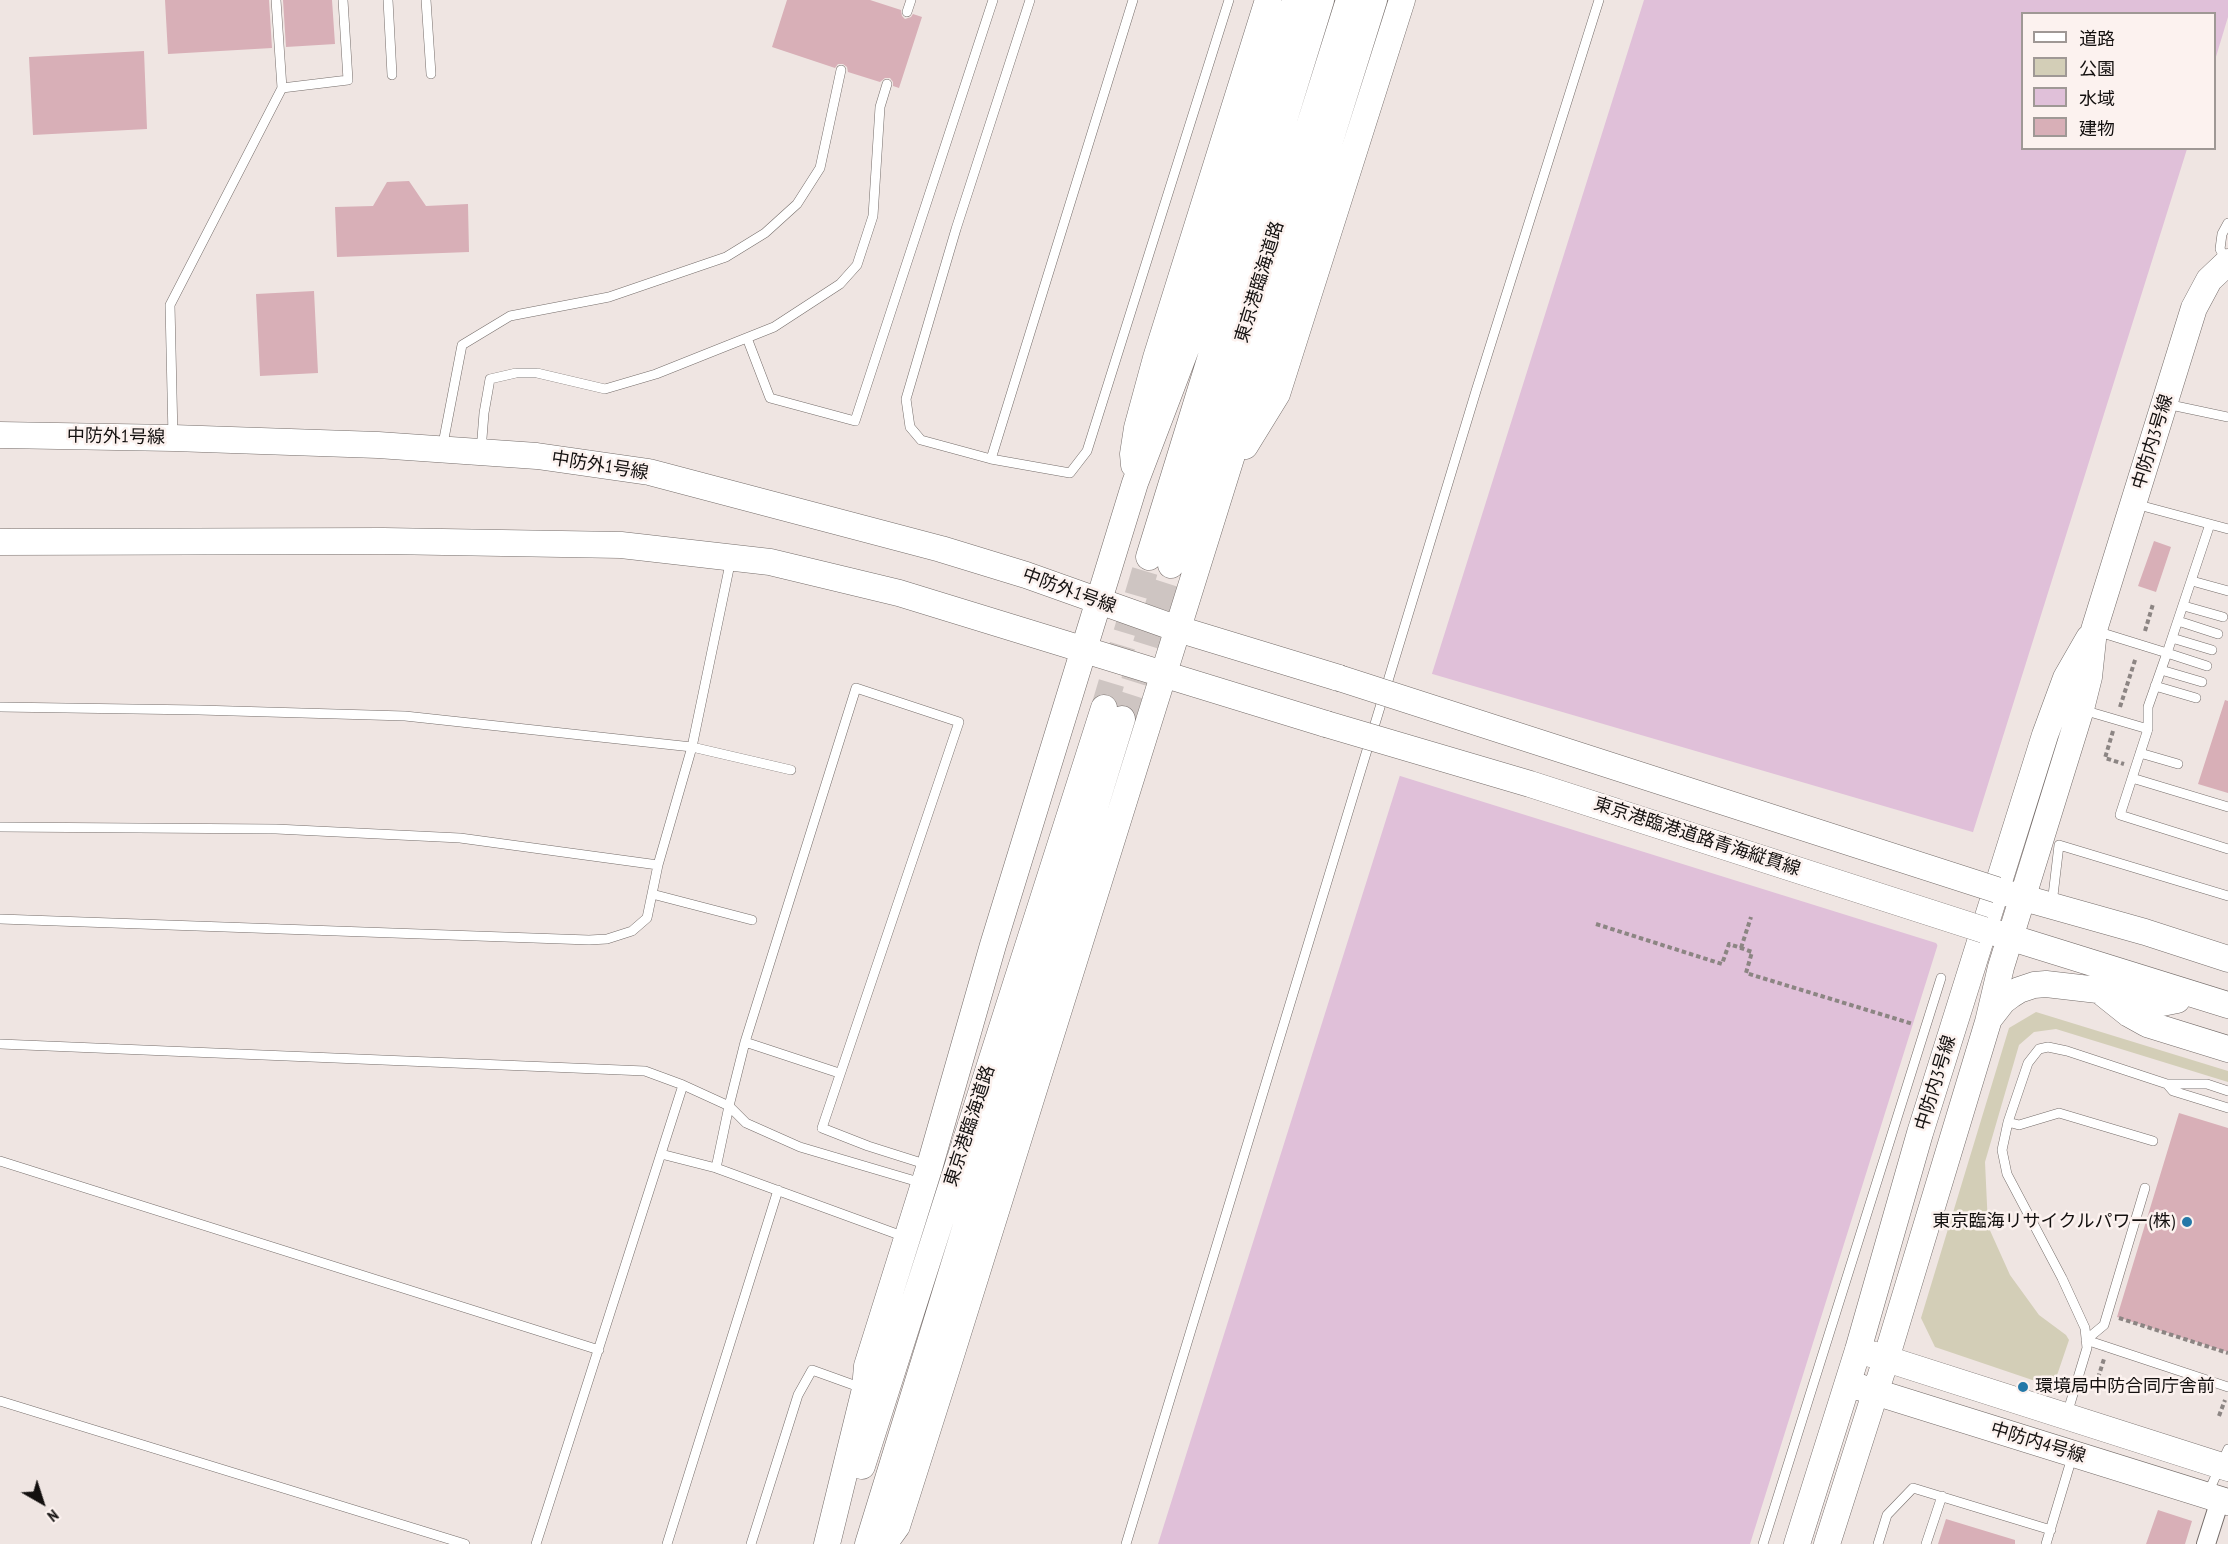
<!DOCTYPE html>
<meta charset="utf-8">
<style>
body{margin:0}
#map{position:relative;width:2228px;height:1544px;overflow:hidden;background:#efe5e2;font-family:"PT Sans Narrow","Noto Sans JP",sans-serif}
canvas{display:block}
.legend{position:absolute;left:2021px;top:12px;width:195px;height:138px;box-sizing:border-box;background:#fcf2ef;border:2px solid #9f9895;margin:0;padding:8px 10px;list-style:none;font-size:18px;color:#13100f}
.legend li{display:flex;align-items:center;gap:12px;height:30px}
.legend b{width:30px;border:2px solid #9f9895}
.north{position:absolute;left:12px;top:1472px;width:60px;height:60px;-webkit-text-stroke:4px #fcf2ef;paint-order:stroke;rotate:141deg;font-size:16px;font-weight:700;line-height:24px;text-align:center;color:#13100f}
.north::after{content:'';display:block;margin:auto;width:21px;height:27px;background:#13100f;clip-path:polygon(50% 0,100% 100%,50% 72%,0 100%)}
</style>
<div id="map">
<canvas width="2228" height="1544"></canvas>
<ul class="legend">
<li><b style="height:8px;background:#fff"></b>道路</li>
<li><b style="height:16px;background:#d3ceb7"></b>公園</li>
<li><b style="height:16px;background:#e0c0d9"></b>水域</li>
<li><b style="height:16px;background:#d8afb7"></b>建物</li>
</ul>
<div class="north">N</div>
</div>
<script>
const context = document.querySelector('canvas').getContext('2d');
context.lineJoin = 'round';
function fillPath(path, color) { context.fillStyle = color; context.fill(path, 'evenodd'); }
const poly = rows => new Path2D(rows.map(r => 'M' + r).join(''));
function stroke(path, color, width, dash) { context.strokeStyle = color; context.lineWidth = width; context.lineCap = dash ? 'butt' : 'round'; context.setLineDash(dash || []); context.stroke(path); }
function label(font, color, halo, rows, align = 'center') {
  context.font = font + ' "PT Sans Narrow","Noto Sans JP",sans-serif'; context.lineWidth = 5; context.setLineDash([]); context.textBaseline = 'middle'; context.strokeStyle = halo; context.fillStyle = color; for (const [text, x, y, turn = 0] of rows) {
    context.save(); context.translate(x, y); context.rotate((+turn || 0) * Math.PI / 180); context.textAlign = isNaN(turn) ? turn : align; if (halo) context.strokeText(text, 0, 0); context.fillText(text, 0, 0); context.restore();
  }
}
fillPath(poly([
 [2036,1012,2228,1071,2228,1082,2056,1029,2034,1032,2019,1045,1985,1162,1988,1226,2010,1275,2039,1315,2066,1335,2069,1340,2053,1387,1935,1347,1921,1318,2009,1028]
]), '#d3ceb7');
fillPath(poly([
 [1644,0,2228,0,2228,17,2215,60,2214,14,2022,14,2022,148,2187,149,1750,1544,1158,1544]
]), '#e0c0d9');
fillPath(poly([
 [1429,673,1976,833,1940,949,1936,943,1397,775]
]), '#efe5e2');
fillPath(poly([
 [165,0,269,0,272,48,168,54],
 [283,0,332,0,335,44,286,47],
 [787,0,870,0,901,10,902,16,905,19,911,17,913,14,922,17,899,88,893,86,893,82,890,78,885,78,880,82,848,72,847,67,843,64,838,64,835,68,772,47],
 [144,51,147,129,33,135,29,57],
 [409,181,426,206,468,204,469,252,337,257,335,207,373,206,387,182],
 [314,291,318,373,260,376,256,294],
 [2154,541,2171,547,2156,592,2138,586],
 [2225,700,2228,701,2228,793,2198,784],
 [2179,1113,2228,1128,2228,1352,2117,1317],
 [2158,1510,2192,1521,2185,1544,2146,1544],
 [1946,1519,2015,1540,2015,1544,1938,1544]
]), '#d8afb7');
stroke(poly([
 [1104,708,1149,557],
 [1122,719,1171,565]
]), '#cec5c2', 26, [26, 13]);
const lane = poly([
 [276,0,282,88],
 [388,0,392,75],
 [426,0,431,74],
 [1030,0,956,229,906,399,910,427,921,440,991,459,1070,473,1087,451,1229,0],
 [907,12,911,0],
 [2227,262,2220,249,2222,234,2228,223],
 [747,338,770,398,855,421,993,0],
 [2166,404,2228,417],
 [173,437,170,305,282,88,348,80,343,0],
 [442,449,462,345,510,316,609,297,726,257,765,233,797,204,820,168,841,70],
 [481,451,484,413,490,379,516,373,537,373,605,389,656,374,774,327,840,284,857,265,873,216,880,107,887,84],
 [991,459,1133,0],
 [2135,504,2228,529],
 [2192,581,2228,591],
 [2184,606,2223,617],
 [2178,621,2218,634],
 [2096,631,2167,653,2148,707,2148,729],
 [2172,638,2212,650],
 [2207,666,2167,653,2210,524],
 [2161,670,2202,682],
 [2155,686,2196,698],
 [0,707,199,710,405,716,692,747,731,559],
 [2083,710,2148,729,2120,815,2228,849],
 [2140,753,2178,764],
 [2132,778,2228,807],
 [0,827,276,829,460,838,658,865,692,747,791,770],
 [652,894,752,920],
 [2052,904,2059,845,2228,896],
 [0,919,589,940,607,939,632,931,647,918,658,865],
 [745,1042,839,1073],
 [0,1044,645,1071,683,1085,729,1106,716,1168],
 [2167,1084,2173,1091,2228,1108],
 [2008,1122,2019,1125,2059,1113,2153,1141],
 [661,1154,716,1168,905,1237],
 [0,1161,599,1350],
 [922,1183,800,1147,746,1123,729,1106,745,1042,856,688,959,722,822,1128,868,1146,928,1165],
 [2086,1340,2104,1325,2145,1188],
 [2086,1340,2228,1387],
 [0,1401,465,1544],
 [2067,1414,2087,1348,2085,1328,2062,1278,2007,1174,2002,1150,2008,1122,2028,1063,2039,1049,2048,1047,2067,1051,2167,1084,2207,1084,2228,1091],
 [2208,1493,2228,1449],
 [536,1544,683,1085],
 [667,1544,778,1190],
 [751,1544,798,1395,812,1370,862,1388],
 [1126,1544,1476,391,1599,0],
 [1763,1544,1941,978],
 [1878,1544,1887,1515,1913,1488,2051,1530],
 [1926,1544,1942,1496],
 [2046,1544,2073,1454]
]);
const street = poly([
 [2206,1544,2220,1500]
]);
const secondary = poly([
 [0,435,173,438,378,445,537,456,649,472,941,549,1026,575,1178,629,1339,678],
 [1245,446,1277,394,1402,0],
 [1134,465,1133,454,1137,428,1156,358,1268,0],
 [0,542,384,541,621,545,770,562,899,593,1326,724],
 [1149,557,1321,0],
 [1171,565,1349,0],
 [2006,893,2145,932,2228,959],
 [1996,933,2228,1005],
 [2104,994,2129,1014,2147,1024,2228,1049],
 [1989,1019,2003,1001,2011,995,2019,990,2034,985,2046,984,2098,990,2162,1003,2177,1000],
 [1871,1354,2228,1468],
 [1859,1387,2228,1502],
 [862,1466,1104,708],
 [827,1544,865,1389,867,1366,930,1165,993,945,1135,483,1186,349,1295,0],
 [868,1544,1122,719],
 [884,1544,897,1526,943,1381,1374,0],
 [1797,1544,1858,1350,1920,1133,2045,735,2066,678,2089,638],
 [1827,1544,1886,1359,1988,1022,2001,967,2081,709,2089,677,2094,630,2194,308,2209,280,2228,262]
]);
stroke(lane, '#756d6a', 10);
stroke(street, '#756d6a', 20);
stroke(secondary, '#756d6a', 27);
stroke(poly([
 [2145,631,2153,604],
 [2120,707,2136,657],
 [2113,731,2105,758,2124,764],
 [1596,924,1722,964,1729,944,1741,948,1752,952,1746,973,1913,1024],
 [1741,948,1751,917],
 [2119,1318,2228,1353],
 [2098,1378,2104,1359],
 [2219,1416,2225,1400]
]), '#8c8583', 4, [4.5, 3]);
stroke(lane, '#fff', 9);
stroke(street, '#fff', 18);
stroke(secondary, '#fff', 26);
const secondaryBridge = poly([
 [1339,678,1997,890],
 [1326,724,1530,784,1984,930]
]);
stroke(secondaryBridge, '#756d6a', 27, []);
stroke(secondaryBridge, '#fff', 26);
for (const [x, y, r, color] of [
 [2187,1222,6,"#2478a8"],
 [2023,1387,6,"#2478a8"]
]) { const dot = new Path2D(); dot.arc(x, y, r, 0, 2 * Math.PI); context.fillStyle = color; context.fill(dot); stroke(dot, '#fcf2ef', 2); }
label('18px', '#13100f', '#fcf2ef', [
 ["東京港臨海道路",1260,282,-73],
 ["中防外1号線",116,437,1],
 ["中防内3号線",2153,442,-73],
 ["中防外1号線",600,466,9],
 ["中防外1号線",1069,591,20],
 ["東京港臨港道路青海縦貫線",1697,837,18],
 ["中防内3号線",1936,1083,-73],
 ["東京港臨海道路",970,1126,-72],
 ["中防内4号線",2038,1443,17]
]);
label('18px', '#13100f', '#fcf2ef', [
 ["東京臨海リサイクルパワー(株)",2175,1222],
 ["環境局中防合同庁舎前",2035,1387,"left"]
], 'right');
</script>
